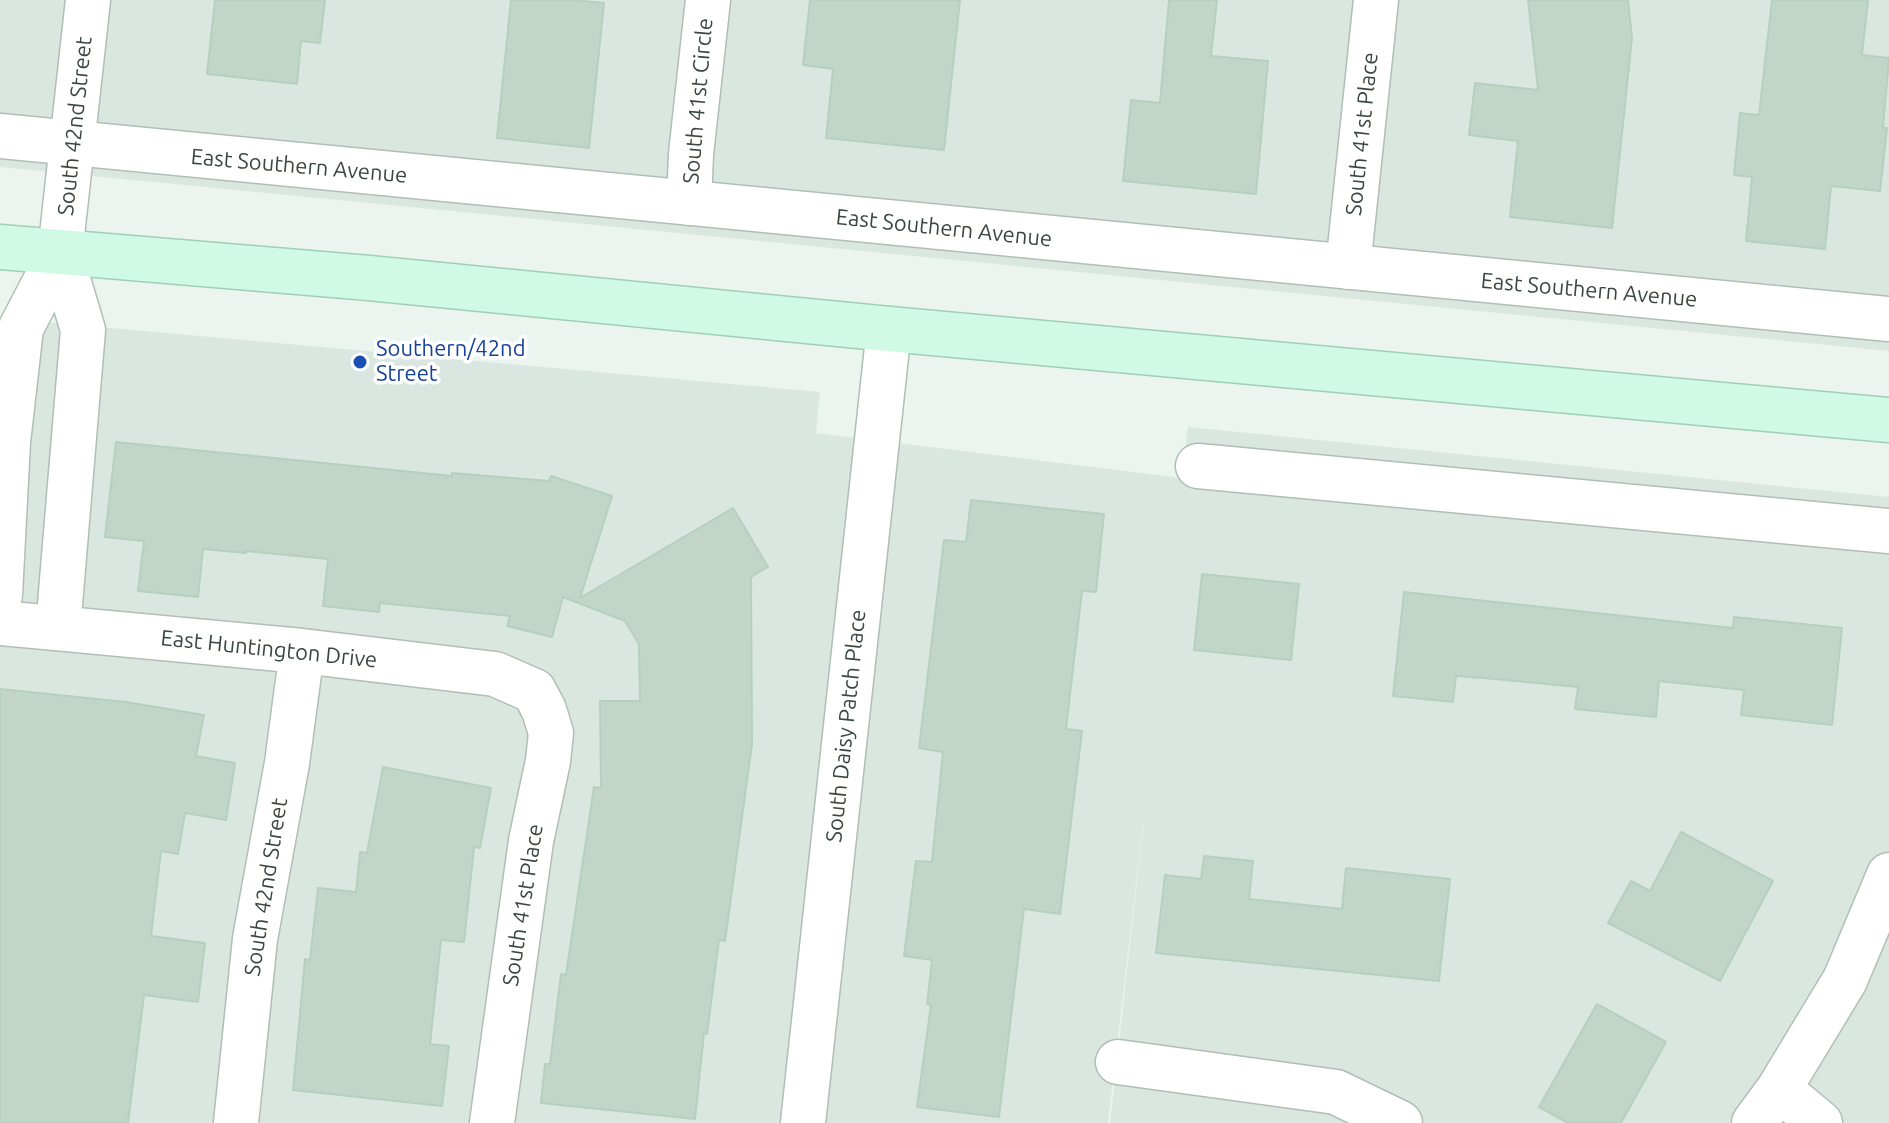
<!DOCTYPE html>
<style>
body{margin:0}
canvas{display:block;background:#ebf4ef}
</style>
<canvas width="1889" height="1123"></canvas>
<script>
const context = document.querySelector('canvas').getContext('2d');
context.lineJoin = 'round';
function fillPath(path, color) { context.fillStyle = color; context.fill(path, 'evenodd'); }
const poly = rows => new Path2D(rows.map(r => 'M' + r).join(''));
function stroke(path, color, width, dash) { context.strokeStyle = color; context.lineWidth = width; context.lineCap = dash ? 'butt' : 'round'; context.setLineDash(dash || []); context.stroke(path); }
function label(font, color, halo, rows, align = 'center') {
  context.font = font + ' Ubuntu,sans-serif'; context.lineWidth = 7; context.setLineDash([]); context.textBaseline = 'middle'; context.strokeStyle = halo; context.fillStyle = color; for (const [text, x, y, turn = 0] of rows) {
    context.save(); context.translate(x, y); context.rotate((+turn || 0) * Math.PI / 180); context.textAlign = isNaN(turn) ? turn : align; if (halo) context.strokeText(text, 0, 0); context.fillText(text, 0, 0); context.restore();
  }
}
fillPath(poly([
 [0,0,1889,0,1889,351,0,167],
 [0,318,820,392,816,433,1182,478,1188,427,1889,497,1889,1123,1110,1123,1147,790,1108,1123,736,1123,736,1120,735,1123,0,1123]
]), '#dae7e0');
const building = poly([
 [215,0,325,0,320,43,301,41,297,84,207,74,215,0],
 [511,0,572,0,604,3,589,148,497,138,511,0],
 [810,0,960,0,944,150,826,138,833,69,803,65,810,0],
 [1169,0,1217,0,1211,56,1268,61,1256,194,1123,181,1131,100,1160,103,1169,0],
 [1528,0,1628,0,1632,38,1612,228,1510,217,1518,141,1469,135,1475,83,1538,90,1528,0],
 [1772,0,1868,0,1862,55,1889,58,1883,128,1887,128,1880,191,1831,186,1825,249,1746,241,1752,177,1734,175,1740,113,1759,115,1772,0],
 [116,442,452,476,452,473,549,481,551,476,612,496,580,598,733,508,768,567,751,577,752,744,725,941,719,940,707,1034,704,1033,695,1119,541,1103,545,1064,550,1064,561,974,566,975,594,787,601,788,600,701,640,701,639,644,625,621,563,597,552,637,507,626,510,616,380,603,379,612,323,606,328,559,246,551,246,553,203,549,198,597,138,591,144,541,105,537,116,442],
 [971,500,1104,514,1096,592,1082,591,1066,729,1082,731,1060,914,1024,909,999,1117,917,1107,931,1005,927,1004,932,960,904,956,916,861,932,862,943,752,919,748,944,540,966,542,971,500],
 [1202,574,1299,584,1291,660,1194,650,1202,574],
 [1404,592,1733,628,1734,617,1842,628,1832,725,1741,715,1744,690,1659,681,1656,717,1575,709,1578,687,1495,679,1456,676,1453,702,1393,696,1404,592],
 [0,689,126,702,204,715,196,756,235,763,226,820,185,813,178,854,161,851,151,936,205,943,198,1002,144,995,128,1123,0,1123,0,689],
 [383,767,491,788,480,848,474,847,464,942,441,940,430,1044,449,1046,442,1106,293,1090,305,959,310,960,318,888,356,892,360,852,367,853,383,767],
 [1681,832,1773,881,1720,981,1608,923,1631,881,1650,891,1681,832],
 [1204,856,1253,861,1249,899,1342,909,1346,868,1450,879,1439,981,1156,953,1165,875,1201,879,1204,856],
 [1597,1004,1666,1042,1621,1123,1568,1123,1539,1107,1597,1004]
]);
fillPath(building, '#c2d5c9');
stroke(building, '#b6cfbf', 2);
const street = poly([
 [0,136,1889,319],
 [689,203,691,154,708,0],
 [1348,267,1376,0],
 [0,455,8,442,21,328,60,253,88,0],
 [1198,466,1889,531],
 [0,595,8,442],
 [0,623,302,651,495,674,534,691,544,710,551,733,548,761,531,841,492,1123],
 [58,628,83,330,60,253],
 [1118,1062,1336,1092,1400,1123],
 [1779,1089,1820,1123],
 [236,1123,255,939,287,763,302,651],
 [803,1123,889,329],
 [1754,1123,1779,1089,1845,980,1889,875]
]);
const secondary = poly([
 [0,247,369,278,889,329,1889,420]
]);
stroke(street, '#afbfb5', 47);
stroke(secondary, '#a0cfb8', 47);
stroke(street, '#fff', 44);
stroke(secondary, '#d0f9e6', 44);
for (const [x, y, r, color] of [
 [360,362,8,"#1a4fb4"]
]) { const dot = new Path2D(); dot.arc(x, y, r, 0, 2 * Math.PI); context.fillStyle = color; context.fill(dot); stroke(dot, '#fff', 3); }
label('22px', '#3a483f', '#fff', [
 ["South 41st Circle",698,101,-85],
 ["South 42nd Street",75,126,-84],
 ["South 41st Place",1362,134,-84],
 ["East Southern Avenue",299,166,5],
 ["East Southern Avenue",944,228,6],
 ["East Southern Avenue",1589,290,5],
 ["East Huntington Drive",269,649,6],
 ["South Daisy Patch Place",846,726,-84],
 ["South 42nd Street",266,887,-81],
 ["South 41st Place",523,905,-81]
]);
label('22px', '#164399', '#fff', [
 ["Southern/42nd",376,349],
 ["Street",376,374]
], 'left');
</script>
